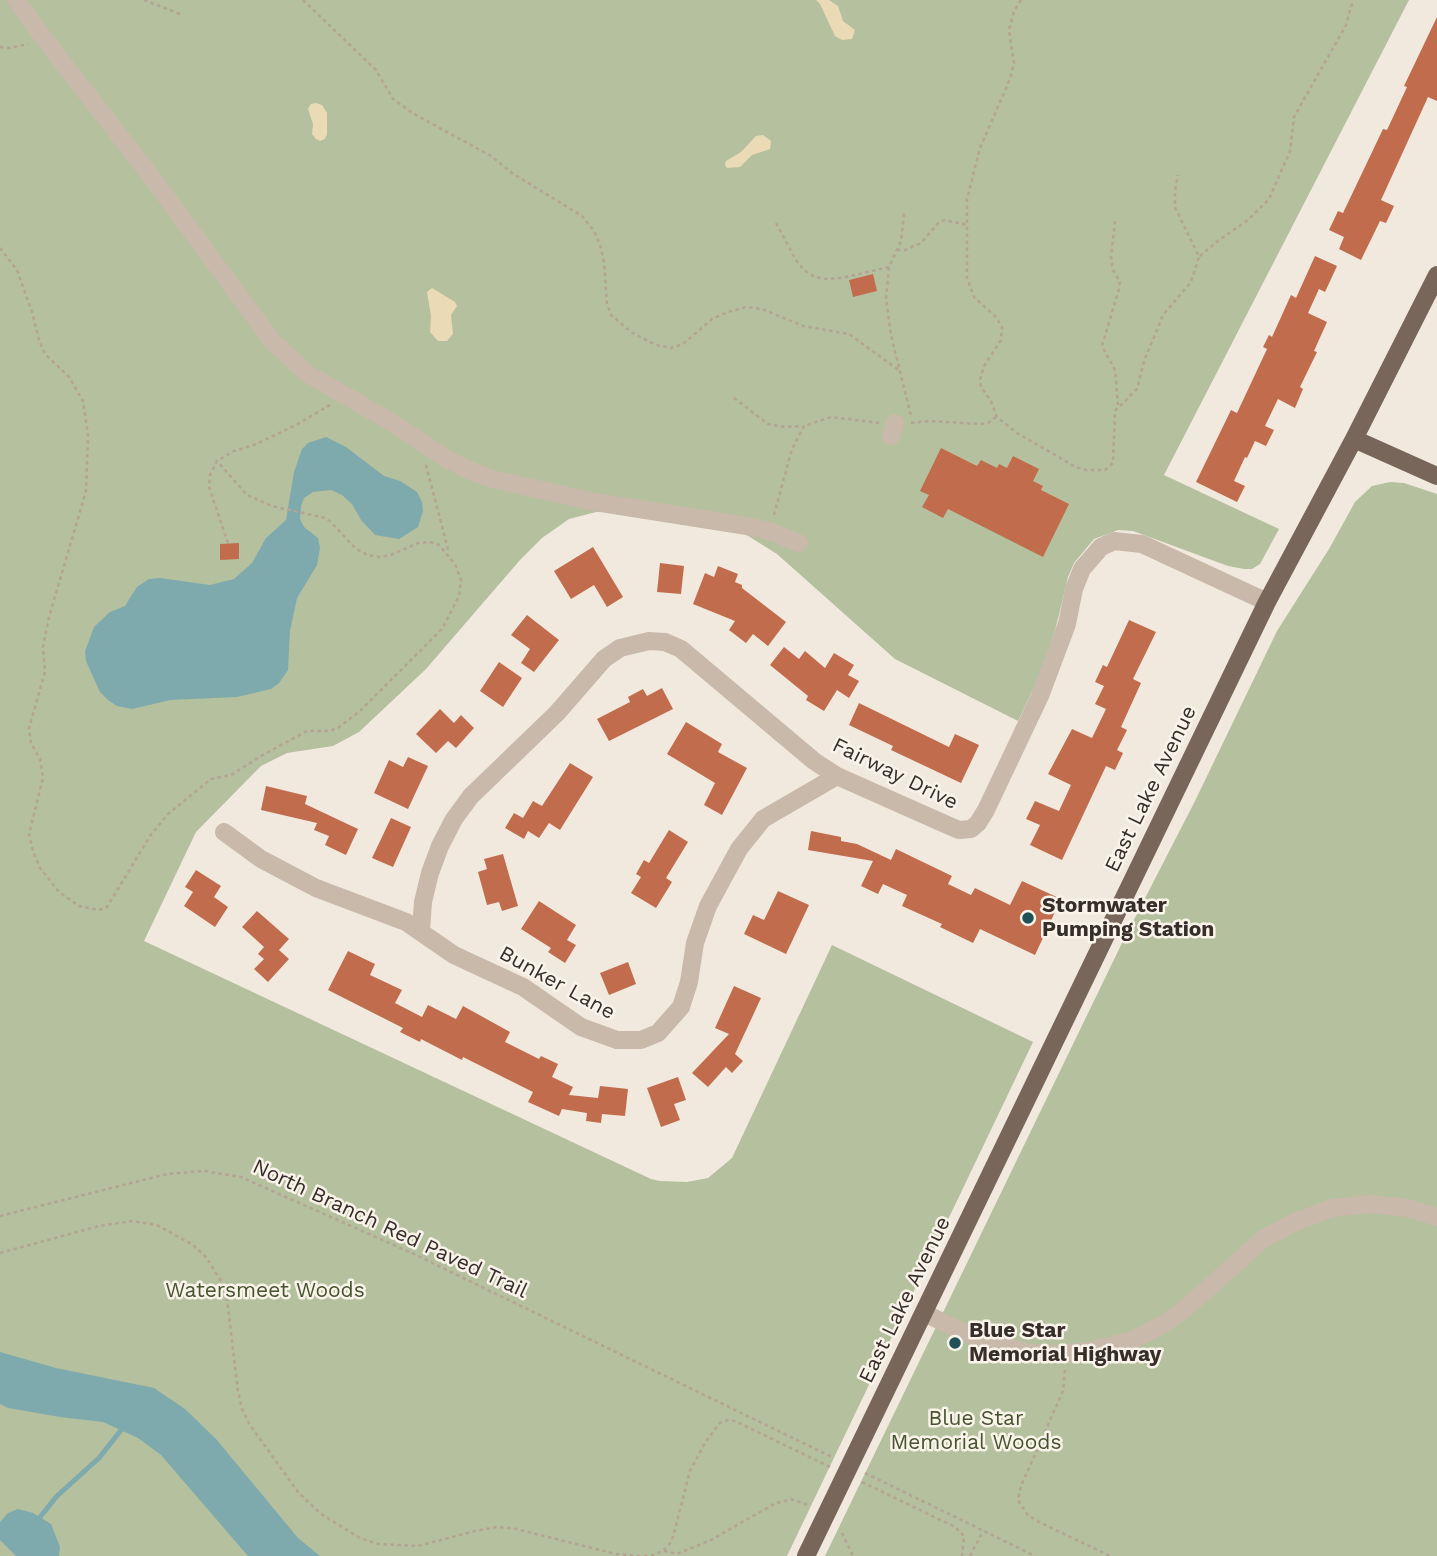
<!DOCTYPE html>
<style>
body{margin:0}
canvas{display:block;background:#f1e9de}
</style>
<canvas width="1437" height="1556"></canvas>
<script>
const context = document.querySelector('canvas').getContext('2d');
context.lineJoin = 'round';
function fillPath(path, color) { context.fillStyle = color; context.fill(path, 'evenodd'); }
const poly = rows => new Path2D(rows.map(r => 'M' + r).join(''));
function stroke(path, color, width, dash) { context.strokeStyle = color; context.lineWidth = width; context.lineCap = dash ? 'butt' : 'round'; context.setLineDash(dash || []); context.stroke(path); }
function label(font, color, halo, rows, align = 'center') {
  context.font = font + ' "Work Sans",sans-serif'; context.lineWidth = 5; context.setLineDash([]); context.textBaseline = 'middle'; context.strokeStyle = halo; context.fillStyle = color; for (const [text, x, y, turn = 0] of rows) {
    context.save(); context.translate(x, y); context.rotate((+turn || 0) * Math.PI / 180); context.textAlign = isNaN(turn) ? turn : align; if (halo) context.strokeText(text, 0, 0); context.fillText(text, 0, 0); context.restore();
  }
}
fillPath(poly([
 [0,0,1409,0,1164,475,1279,529,1260,564,1252,569,1244,569,1228,566,1133,531,1118,530,1094,539,1074,563,1068,577,1056,627,1040,675,1018,721,895,659,777,554,745,534,617,511,596,512,569,519,542,538,520,560,426,669,359,732,333,746,287,753,261,766,196,832,144,941,651,1179,660,1181,687,1182,708,1178,732,1158,832,945,1033,1042,787,1556,0,1556],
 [1390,482,1404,483,1437,494,1437,1556,825,1556,1122,943,1195,801,1277,631,1329,549,1355,502,1372,486]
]), '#b4c09e');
fillPath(poly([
 [816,0,829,0,838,6,843,21,855,30,852,39,842,40,835,36,820,4],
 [316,103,322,105,327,113,327,134,325,139,320,141,316,139,312,134,313,124,308,109,311,104],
 [763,135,771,141,770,149,752,155,740,167,727,168,725,165,726,161,741,152,756,136],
 [432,288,455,302,457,306,451,315,453,334,447,341,438,341,430,332,431,316,427,292]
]), '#ebdab6');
fillPath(poly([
 [326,437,346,447,384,476,400,481,417,492,422,502,423,511,418,527,399,539,375,535,361,520,352,504,342,495,331,490,313,492,304,498,301,506,300,519,304,527,318,538,320,548,317,565,297,598,290,631,288,670,279,683,271,689,237,697,170,700,132,709,117,706,108,700,100,692,86,661,85,651,94,627,110,612,125,606,137,587,149,579,160,578,210,585,234,579,252,563,266,538,286,520,294,472,302,449,308,443],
 [0,1352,56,1368,154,1388,185,1409,216,1439,298,1538,320,1556,248,1556,161,1455,138,1438,103,1422,60,1417,8,1408,0,1404],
 [18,1509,33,1513,51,1524,60,1547,59,1556,16,1556,0,1540,0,1522,8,1513]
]), '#7eaaad');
stroke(poly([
 [40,1517,57,1496,99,1458,125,1425]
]), '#7eaaad', 5);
fillPath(poly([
 [1437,17,1437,101,1428,97,1381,200,1394,206,1386,223,1380,221,1361,260,1339,249,1344,237,1329,230,1338,211,1343,213,1383,129,1387,130,1407,87,1404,86],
 [1315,256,1337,266,1325,292,1319,289,1308,313,1327,322,1314,351,1317,352,1300,387,1303,389,1295,408,1278,399,1265,426,1274,430,1266,446,1255,441,1247,458,1245,457,1234,481,1245,486,1237,502,1196,482,1231,410,1237,413,1267,349,1263,347,1269,335,1272,337,1291,295,1296,298],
 [873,274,877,291,853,297,849,280],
 [941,448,977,466,981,460,997,468,999,464,1007,468,1013,456,1039,469,1033,481,1043,486,1041,490,1069,504,1043,557,948,509,943,518,922,507,929,495,920,491],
 [239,543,239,559,220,560,220,544],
 [593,547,623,597,607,607,594,585,571,599,554,571],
 [660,563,684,566,681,594,657,592],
 [718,566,738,574,735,582,742,585,742,588,786,622,768,646,753,634,746,643,729,630,735,621,693,604,705,573,714,577],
 [527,615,559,640,534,672,521,663,530,649,511,635],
 [1129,620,1156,632,1133,679,1141,683,1121,727,1127,730,1117,750,1123,753,1115,770,1106,766,1062,860,1030,845,1040,825,1026,819,1035,801,1059,811,1071,785,1048,774,1072,729,1092,738,1106,709,1095,704,1104,686,1095,682,1103,665,1107,667],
 [784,647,799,659,805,651,825,668,834,653,854,665,848,675,859,681,849,698,837,690,824,711,806,700,808,696,770,665],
 [499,662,522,678,503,707,480,691],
 [662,688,673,709,609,741,597,719,630,702,628,697,643,689,647,696],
 [859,703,949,747,955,734,979,745,961,783,891,750,893,746,849,725],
 [440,709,454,723,461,715,474,728,456,748,448,741,436,753,416,734],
 [686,722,722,744,718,752,747,768,722,815,704,805,715,783,667,754],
 [408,757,428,766,408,809,374,793,389,760,403,767],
 [570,763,593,777,560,830,549,823,539,838,528,831,524,839,505,828,514,813,523,818,533,801,542,806],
 [266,786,307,796,305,804,358,829,346,855,325,845,329,836,314,830,317,823,261,810],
 [391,818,411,827,393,867,372,858],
 [669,830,688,842,666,878,672,882,656,908,631,893,641,877,636,874,644,860,649,863],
 [811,831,841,837,841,841,857,844,891,860,896,849,952,876,948,884,971,895,975,888,1010,905,1022,881,1061,899,1035,955,980,929,973,943,940,927,942,924,902,906,907,895,883,884,878,894,861,886,873,861,808,850],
 [503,854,518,906,502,911,499,902,487,905,478,872,487,869,484,859],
 [196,870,221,886,214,897,228,907,215,927,184,906,193,892,185,887],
 [778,891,809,905,786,954,744,934,753,915,764,920],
 [539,901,576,925,567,940,576,945,565,963,548,952,551,948,521,929],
 [257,911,289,939,279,950,289,959,268,982,254,969,264,959,258,954,264,947,242,927],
 [348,951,375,964,370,975,402,990,395,1003,422,1017,428,1005,456,1019,463,1006,510,1032,505,1042,539,1059,541,1056,558,1064,552,1077,573,1087,569,1095,598,1098,600,1086,628,1089,625,1116,602,1114,601,1123,586,1121,587,1113,562,1109,559,1116,528,1102,533,1092,463,1057,462,1060,421,1039,420,1042,400,1032,403,1028,328,990],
 [628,962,636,984,609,995,600,973],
 [734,986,761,998,735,1054,743,1061,732,1073,726,1067,708,1087,692,1073,729,1034,715,1028],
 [678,1077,686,1100,674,1104,680,1120,661,1127,647,1088]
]), '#c16c4d');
stroke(poly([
 [144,0,183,15],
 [303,0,376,70,393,99,414,114,491,156,512,173,582,216,594,231,600,245,604,262,607,304,611,315,631,332,656,345,671,348,683,344,712,319,728,312,746,307,762,309,803,326,849,334,900,371],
 [1021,0,1014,11,1009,30,1014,63,1010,79,980,148,967,199,967,278,974,297,996,317,1002,327,1001,340,984,366,980,380,981,387,991,401,997,417,1017,433,1076,467,1086,470,1105,470,1113,463,1115,411,1137,389,1144,361,1163,315,1191,282,1199,257,1175,207,1175,190,1178,175],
 [0,47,10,48,28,44],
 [904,214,901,241,889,267,886,298,891,335,911,416],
 [1115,221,1111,257,1113,270,1120,282,1119,289,1102,346,1115,370,1118,405],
 [776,223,796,260,803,269,813,276,823,279,842,278,889,267],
 [0,248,17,270,32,312,39,340,45,354,69,377,83,401,88,435,86,491,49,617,43,647,45,672,29,728,31,743,40,759,43,778,29,834,33,851,40,868,59,892,79,906,99,910,107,907,150,836,168,814,211,779,231,775,261,756,307,731,329,731,338,728,360,711,442,629,459,596,461,580,455,564,439,545,430,542,418,543,391,555,380,557,367,555,355,548,331,522,325,518,272,506,247,495,217,461],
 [897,250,905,250,921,243,939,222,945,220,968,225],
 [1200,256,1219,240,1248,220,1269,199,1290,151,1294,117,1346,25,1353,0],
 [734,398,768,424,785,427,802,426],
 [911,423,929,421,981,424,988,423,996,417],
 [426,465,449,553],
 [774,515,792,449,804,426,831,417,880,423],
 [228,543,209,487,210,475,217,461,234,451,254,445,296,425,330,405],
 [0,1216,167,1174,204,1171,241,1177,414,1254,834,1458],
 [0,1253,99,1226,132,1221,157,1225,193,1245,206,1257,223,1284,227,1299,238,1391,242,1409,250,1425,298,1492,321,1514,360,1538,378,1544,418,1546,475,1531,497,1527,512,1528,616,1554,640,1556],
 [1065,1370,1063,1391,1021,1486,1018,1500,1027,1514,1037,1521,1110,1556],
 [865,1473,1035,1556],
 [862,1482,955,1527,964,1536,962,1556],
 [842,1533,853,1556],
 [664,1551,677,1554,711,1540,774,1504,791,1499,808,1505],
 [644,1556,655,1555,668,1547,673,1537,690,1471,706,1441,720,1423,728,1420,735,1421,830,1467],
 [970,1556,983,1531]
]), '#b5a394', 2.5, [3.5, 3.5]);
stroke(poly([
 [16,0,49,45,150,175,273,342,308,374,393,423,447,459,469,470,492,479,595,502,747,526,769,531,799,543],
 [891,436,895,423],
 [224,832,261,859,316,888,406,922,454,955,523,987,581,1027,617,1040,641,1040,658,1033,681,1007,689,982,695,943,708,906,739,849,763,819,837,776],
 [421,930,423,902,430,873,440,846,454,819,471,796,557,713,604,659,620,648,649,641,665,642,681,649,814,761,837,776,945,824,959,830,971,829,978,823,986,810,1040,696,1067,624,1074,589,1082,569,1101,547,1114,541,1142,544,1267,602],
 [924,1313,972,1336,1029,1353,1063,1354,1088,1351,1133,1340,1162,1325,1186,1308,1263,1239,1295,1222,1332,1208,1370,1204,1408,1208,1437,1217]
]), '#c9b9aa', 18);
stroke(poly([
 [1354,439,1437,476],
 [806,1556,1267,602,1354,439,1437,275]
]), '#78665b', 18);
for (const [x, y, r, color] of [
 [1028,918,7,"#205157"],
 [955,1343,7,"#205157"]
]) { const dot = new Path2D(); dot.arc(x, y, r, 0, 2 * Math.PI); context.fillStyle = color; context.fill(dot); stroke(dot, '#f9f3ea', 2.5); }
label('21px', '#372e29', '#f9f3ea', [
 ["Fairway Drive",895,774,26],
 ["East Lake Avenue",1151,789,-64],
 ["Bunker Lane",557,983,29],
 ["North Branch Red Paved Trail",390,1229,25],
 ["East Lake Avenue",905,1300,-64]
]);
label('bold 21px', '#372e29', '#f9f3ea', [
 ["Stormwater",1042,906],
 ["Pumping Station",1042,930],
 ["Blue Star",969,1331],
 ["Memorial Highway",969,1355]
], 'left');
label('21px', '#45542e', '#f9f3ea', [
 ["Watersmeet Woods",265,1291],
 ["Blue Star",976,1419],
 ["Memorial Woods",976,1443]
]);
</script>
